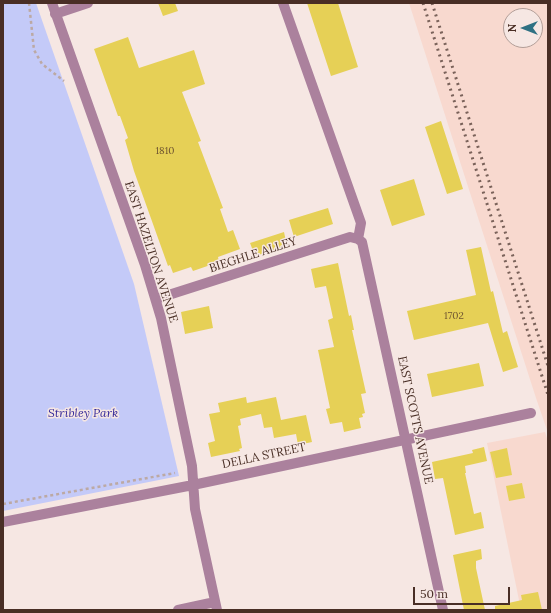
<!DOCTYPE html>
<style>
body{margin:0}
#map{position:relative;width:551px;height:613px;overflow:hidden;background:#f6e7e3;font-family:Lora,serif}
canvas{display:block}
.frame{position:absolute;inset:0;border:4px solid #492e25;pointer-events:none}
.north{position:absolute;left:503px;top:8px;width:40px;height:40px;box-sizing:border-box;background:#f6e7e3;border:1px solid #b19d97;border-radius:50%;rotate:270deg;font-size:11px;font-weight:700;line-height:16px;text-align:center;color:#492e25}
.north::after{content:'';display:block;margin:auto;width:14px;height:18px;background:#2f7183;clip-path:polygon(50% 0,100% 100%,50% 72%,0 100%)}
.scale{position:absolute;left:413px;top:587px;width:97px;height:18px;box-sizing:border-box;border:2px solid #492e25;border-top:0;padding-left:5px;font-size:12px;line-height:14px;white-space:nowrap;color:#492e25;-webkit-text-stroke:3px #f6e7e3;paint-order:stroke}
</style>
<div id="map">
<canvas width="551" height="613"></canvas>
<div class="frame"></div>
<div class="north">N</div>
<div class="scale">50 m</div>
</div>
<script>
const context = document.querySelector('canvas').getContext('2d');
context.lineJoin = 'round';
function fillPath(path, color) { context.fillStyle = color; context.fill(path, 'evenodd'); }
const poly = rows => new Path2D(rows.map(r => 'M' + r).join(''));
function stroke(path, color, width, dash) { context.strokeStyle = color; context.lineWidth = width; context.lineCap = dash ? 'butt' : 'round'; context.setLineDash(dash || []); context.stroke(path); }
function label(font, color, halo, rows, align = 'center') {
  context.font = font + ' Lora,serif'; context.lineWidth = 3; context.setLineDash([]); context.textBaseline = 'middle'; context.strokeStyle = halo; context.fillStyle = color; for (const [text, x, y, turn = 0] of rows) {
    context.save(); context.translate(x, y); context.rotate((+turn || 0) * Math.PI / 180); context.textAlign = isNaN(turn) ? turn : align; if (halo) context.strokeText(text, 0, 0); context.fillText(text, 0, 0); context.restore();
  }
}
fillPath(poly([
 [409,3,548,3,548,433,536,398],
 [511,16,535,16,535,40,511,40],
 [545,432,548,441,548,610,521,610,487,443]
]), '#f8d9cf');
fillPath(poly([
 [3,3,36,3,134,284,179,476,3,511]
]), '#c4caf8');
fillPath(poly([
 [158,3,175,3,178,11,163,16],
 [307,3,338,3,358,67,331,76],
 [128,37,139,68,194,50,205,84,182,92,201,141,198,142,223,208,220,209,228,232,233,230,240,249,218,257,219,262,193,271,191,267,173,273,170,265,168,266,134,171,125,140,128,138,120,116,118,116,94,49],
 [441,121,463,189,447,194,425,127],
 [414,179,425,215,392,226,380,190],
 [328,208,333,224,294,237,289,220],
 [284,232,287,246,255,256,250,243],
 [481,247,491,292,493,291,503,333,507,331,518,367,503,372,488,323,414,340,407,311,476,295,466,250],
 [338,263,349,316,351,315,354,330,352,330,366,393,361,394,365,413,362,414,363,417,359,418,361,428,344,432,342,422,330,424,326,409,330,408,318,350,334,347,328,320,333,318,326,286,315,288,311,269],
 [209,306,213,328,185,334,181,312],
 [479,363,484,386,432,397,427,374],
 [246,397,247,403,276,397,281,420,306,415,312,442,298,445,296,434,274,438,272,427,264,428,261,414,240,419,241,425,238,426,242,448,239,449,240,451,211,457,208,443,215,441,209,414,220,412,218,403],
 [484,447,487,461,465,466,466,473,465,473,474,514,481,512,484,528,455,535,443,478,435,479,432,462,473,453,472,450],
 [507,448,512,475,496,478,490,452],
 [522,483,525,498,509,501,506,486],
 [481,549,482,559,476,561,476,568,485,610,464,610,453,555],
 [538,592,542,610,495,610,495,606,522,600,521,595]
]), '#e6d056');
stroke(poly([
 [29,3,34,50,42,64,64,81],
 [3,504,175,473]
]), '#bca9a4', 2.5, [3, 3]);
stroke(poly([
 [52,3,145,265,161,318,192,466,195,509,217,610],
 [283,3,361,223,358,239],
 [55,14,88,3],
 [156,299,350,237,358,239,362,242,443,610],
 [3,522,193,485,531,413],
 [178,610,215,602]
]), '#ab819d', 10);
stroke(poly([
 [423,3,548,395],
 [432,3,548,366]
]), '#7a625a', 3, [2, 4]);
label('10px', '#705631', null, [
 ["1810",165,151],
 ["1702",454,316]
]);
label('12px', '#492e25', '#f6e7e3', [
 ["EAST HAZELTON AVENUE",151,252,72],
 ["BIEGHLE ALLEY",253,255,-18],
 ["EAST SCOTTS AVENUE",415,420,78],
 ["DELLA STREET",264,456,-12]
]);
label('italic 12px', '#362a9a', '#f6e7e3', [
 ["Stribley Park",83,414]
]);
</script>
